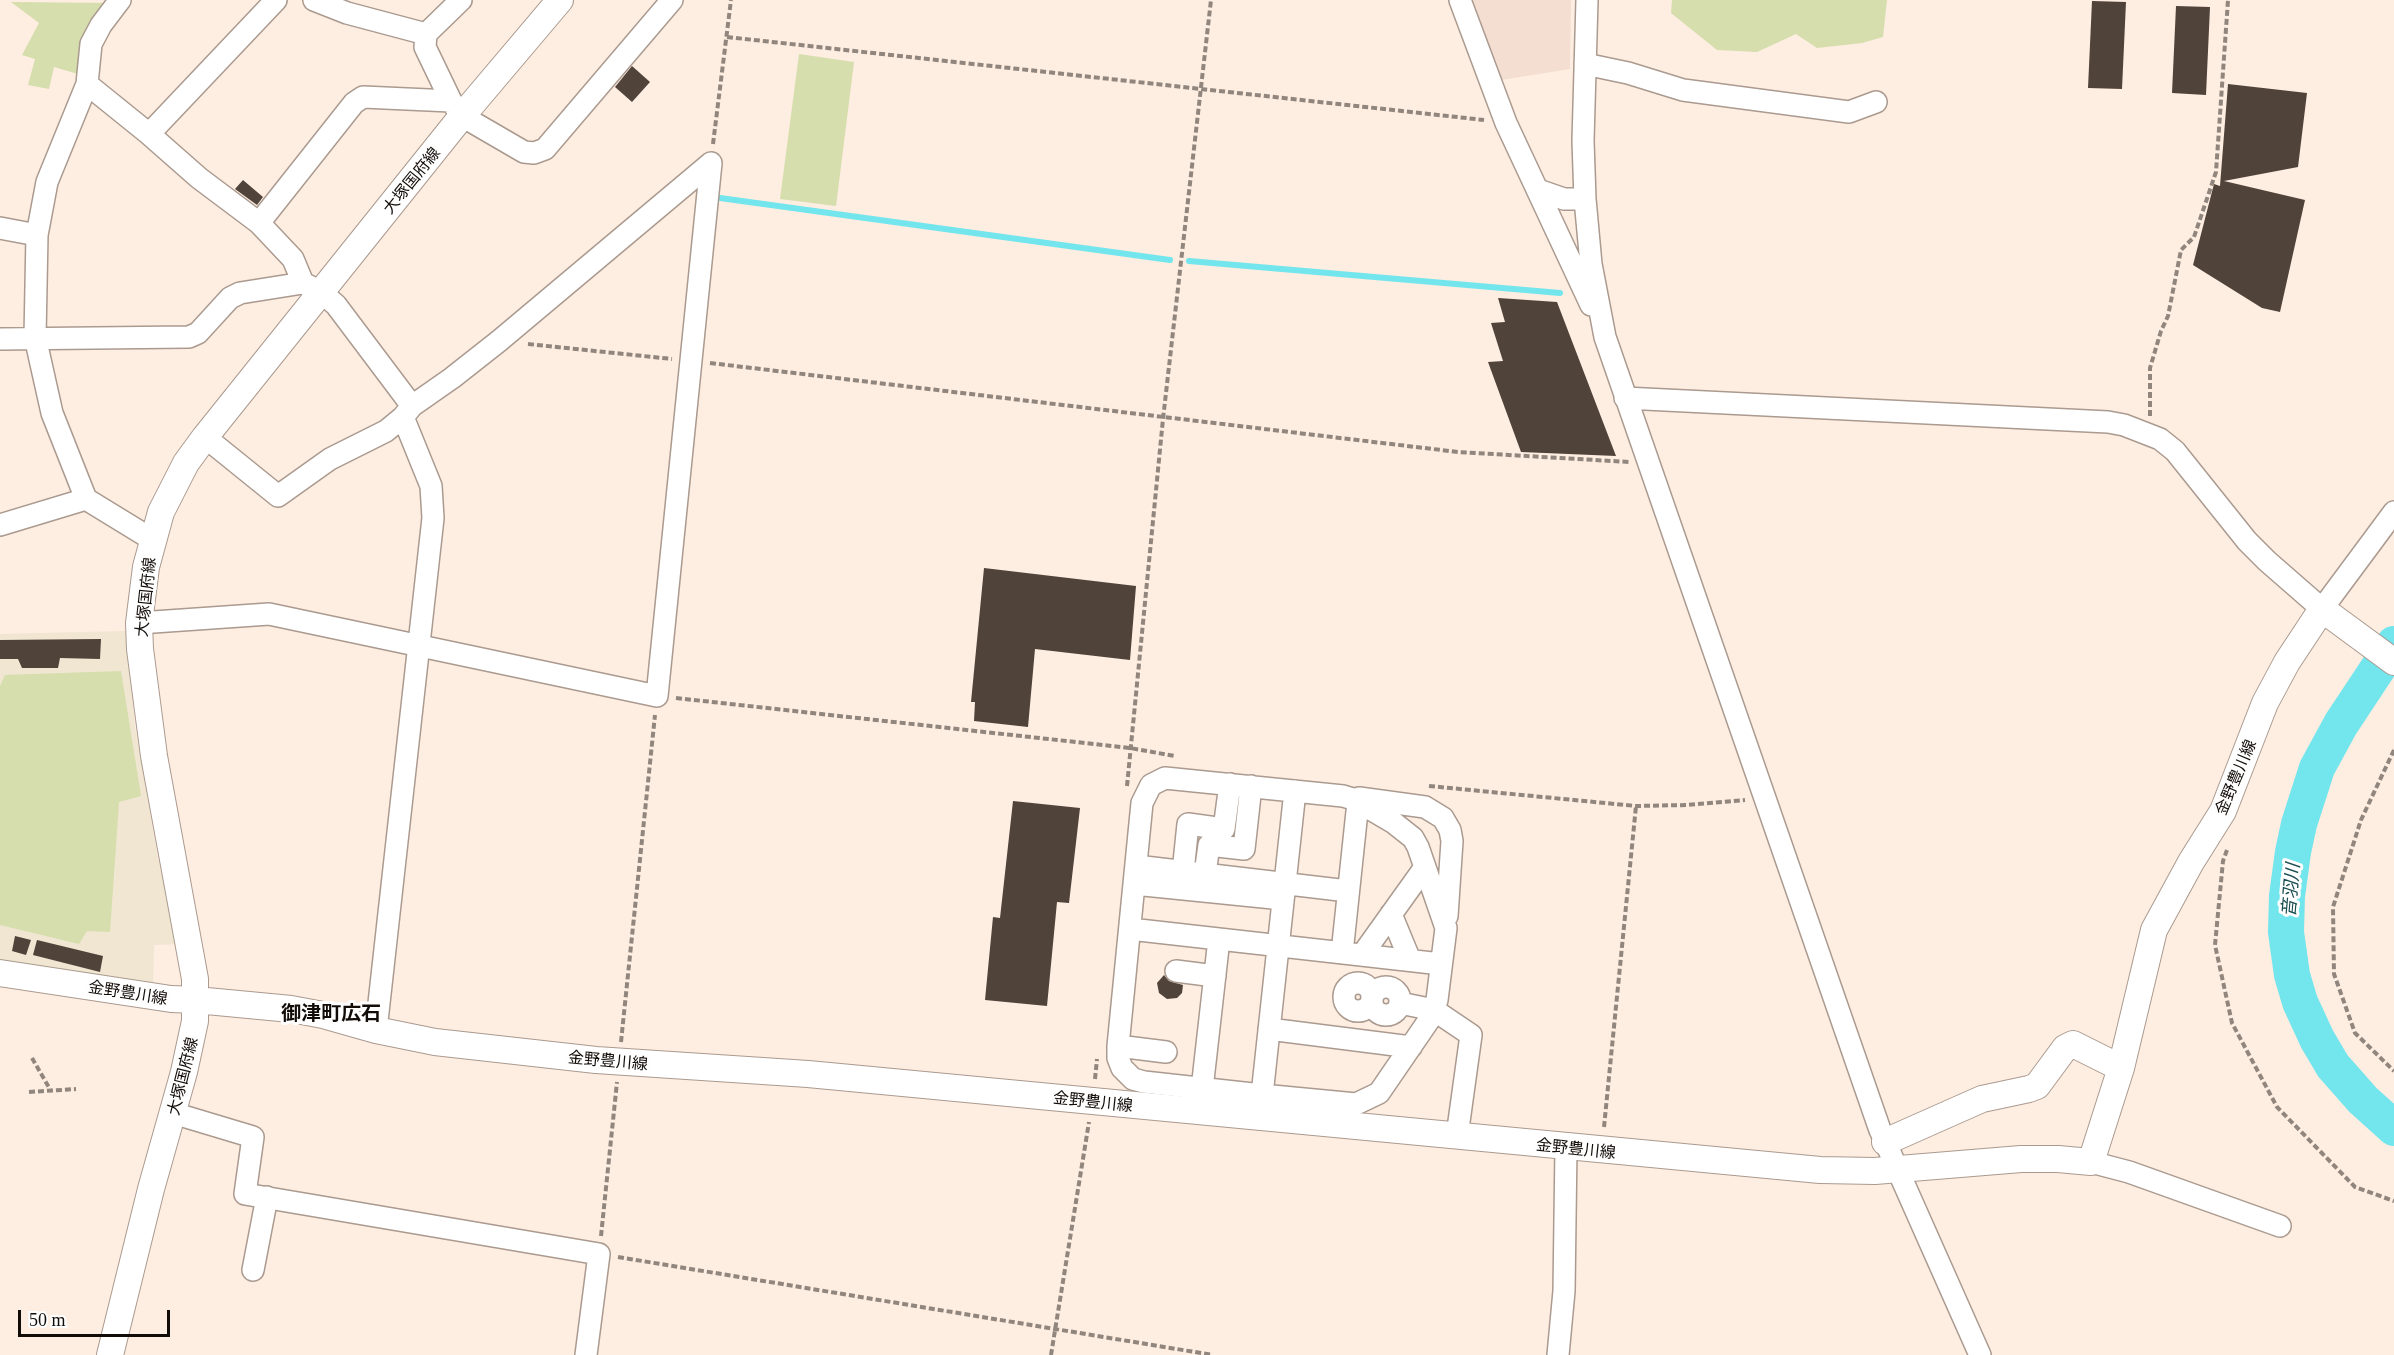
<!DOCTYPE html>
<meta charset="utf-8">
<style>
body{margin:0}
#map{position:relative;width:2394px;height:1355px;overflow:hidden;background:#feede1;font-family:Georgia,serif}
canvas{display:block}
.scale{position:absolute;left:18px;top:1310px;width:152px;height:27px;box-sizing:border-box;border:3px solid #110c08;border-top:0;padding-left:8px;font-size:18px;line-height:21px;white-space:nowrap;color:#110c08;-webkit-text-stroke:4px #fefefe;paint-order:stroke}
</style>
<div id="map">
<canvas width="2394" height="1355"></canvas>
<div class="scale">50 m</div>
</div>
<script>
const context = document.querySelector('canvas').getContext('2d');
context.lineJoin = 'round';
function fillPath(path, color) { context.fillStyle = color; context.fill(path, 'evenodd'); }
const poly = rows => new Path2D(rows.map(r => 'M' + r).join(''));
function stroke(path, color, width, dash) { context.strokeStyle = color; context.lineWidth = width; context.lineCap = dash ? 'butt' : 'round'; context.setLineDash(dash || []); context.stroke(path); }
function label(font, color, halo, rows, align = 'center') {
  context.font = font + ' Georgia,"Noto Sans JP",serif'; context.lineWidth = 6; context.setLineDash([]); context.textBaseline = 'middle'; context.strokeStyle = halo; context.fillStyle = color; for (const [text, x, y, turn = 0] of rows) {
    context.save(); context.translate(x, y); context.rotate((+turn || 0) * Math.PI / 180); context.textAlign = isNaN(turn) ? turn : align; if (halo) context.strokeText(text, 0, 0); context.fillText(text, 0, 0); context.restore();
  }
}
fillPath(poly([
 [1472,0,1571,0,1570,69,1501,80]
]), '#f3ded1');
fillPath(poly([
 [126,631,135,727,158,859,179,944,154,945,153,985,0,968,0,634]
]), '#f0e6d1');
fillPath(poly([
 [1672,0,1887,0,1883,37,1862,43,1817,48,1796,34,1757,52,1717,50,1671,13],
 [11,2,113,3,78,74,54,67,49,89,28,85,35,59,22,55,39,23],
 [799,54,854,62,836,206,780,199],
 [121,671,141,796,119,802,110,932,87,931,79,944,0,925,0,686,5,675]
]), '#d5deac');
stroke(poly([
 [720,198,1170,260],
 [1189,261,1560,293]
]), '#73e6ed', 6);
stroke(poly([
 [2394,644,2341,724,2317,768,2299,824,2293,852,2287,896,2286,932,2292,975,2300,1002,2317,1039,2333,1066,2363,1100,2394,1128]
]), '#73e6ed', 36);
fillPath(poly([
 [2092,1,2126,2,2122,89,2088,88],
 [2176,6,2210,7,2206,95,2172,93],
 [632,66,650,82,632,102,615,87],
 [2228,84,2307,93,2298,167,2224,181,2305,200,2280,312,2262,308,2193,265,2214,184,2220,186],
 [243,180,263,197,257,205,235,189],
 [1498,298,1557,302,1616,456,1521,452,1488,362,1503,361,1491,323,1505,322],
 [984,568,1136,586,1130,660,1035,649,1028,727,974,721,975,702,971,702],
 [101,639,100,659,60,658,58,668,22,668,18,659,0,659,0,640],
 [1013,801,1080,808,1069,903,1057,902,1047,1006,985,1000,993,917,1000,918],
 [15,936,31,940,26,955,12,951],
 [37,940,103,956,100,972,33,955],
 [1164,975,1169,981,1183,985,1182,993,1177,998,1167,999,1159,993,1157,983]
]), '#50433a');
const minor = poly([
 [120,0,101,25,91,44,87,84,47,182,37,235,35,337,52,413,86,499,153,540],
 [314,0,347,13,426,34],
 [461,0,426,34,425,47,451,101,462,116,524,152,534,153,545,149,672,0],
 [1460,0,1506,123,1591,305],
 [1587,0,1583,141,1585,199,1591,264,1605,337,1880,1130,1980,1355],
 [1585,64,1628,73,1683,90,1849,112,1876,102],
 [87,84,149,134,199,178,259,223,293,259,303,283,321,292,336,305,412,406],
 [149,134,276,0],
 [1538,190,1564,199,1585,199],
 [259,223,354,103,363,97,451,101],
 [0,228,37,235],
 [0,339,189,337,198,333,230,298,240,293,303,283],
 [1625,398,2108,422,2124,425,2160,439,2175,451,2247,541,2267,561,2322,609,2394,512],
 [205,437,278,496,330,459,386,431,403,417,412,406,452,378,499,341,711,163],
 [0,525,86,499],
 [139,623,269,614,657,696,711,163],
 [1165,778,1343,796,1353,799,1394,823,1413,838,1418,847,1446,928,1437,1000,1429,1020,1379,1093,1356,1104,1262,1095,1144,1082,1133,1079,1122,1068,1118,1058,1118,1046,1142,803,1151,785,1165,778],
 [1359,798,1425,807,1443,818,1450,830,1452,841,1447,916],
 [1136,866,1348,891],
 [1183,872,1188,824,1224,829,1230,784],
 [1205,874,1209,845,1244,849,1251,786],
 [1134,884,1283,899],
 [1391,914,1410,960],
 [1130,929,1441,964],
 [1342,953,1358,802],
 [1362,955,1425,867],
 [1176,971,1215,976],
 '1344 997a14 14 0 1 1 28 0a14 14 0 1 1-28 0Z',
 '1372 1001a14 14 0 1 1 28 0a14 14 0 1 1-28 0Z',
 [1400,1003,1434,1010,1471,1035,1457,1136],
 [1269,1029,1411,1047],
 [376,1030,433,518,431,486,403,417],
 [1118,1046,1166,1052],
 [1202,1089,1219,939],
 [1262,1095,1295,791],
 [173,1113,253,1137,245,1194,599,1254,586,1355],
 [2091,1162,2129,1172,2280,1226],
 [253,1270,267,1197],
 [1558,1355,1564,1291,1566,1147]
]);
const major = poly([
 [0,973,171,999,196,1000,291,1009,323,1015,376,1030,435,1042,596,1060,808,1074,1820,1170,1875,1171,2021,1159,2058,1159,2091,1162,2121,1068,2154,930,2191,862,2223,811,2265,703,2287,662,2322,609,2394,662],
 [1885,1142,1982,1099,2029,1089,2037,1086,2065,1048,2073,1044,2121,1068],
 [110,1355,151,1189,184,1072,195,1021,195,979,154,756,140,649,139,623,146,567,161,512,186,463,205,437,462,116,560,0]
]);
stroke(minor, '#aa9a8f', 24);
stroke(major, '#aa9a8f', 28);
stroke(poly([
 [727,37,1484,120],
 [713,144,731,0],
 [528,344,672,359],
 [710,363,1458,452,1629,462],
 [2150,416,2150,368,2161,331,2168,316,2181,250,2194,237,2216,172,2228,0],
 [676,698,1130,748,1175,756],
 [2394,750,2361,820,2333,907,2334,974,2355,1033,2394,1071],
 [1127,786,1163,419,1211,0],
 [1429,786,1636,806,1687,805,1745,800],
 [2227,850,2223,861,2215,945,2232,1023,2277,1107,2355,1187,2394,1201],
 [621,1042,655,715],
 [32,1058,51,1091],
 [1095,1079,1097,1059],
 [29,1092,76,1089],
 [1604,1127,1636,806],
 [601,1236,617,1082],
 [618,1257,1213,1355],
 [1051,1355,1089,1122]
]), '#91867d', 4, [6, 3]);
stroke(minor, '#fff', 21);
stroke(major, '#fff', 26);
label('16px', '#110c08', '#fefefe', [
 ["大塚国府線",411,180,-51],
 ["大塚国府線",145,597,-84],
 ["金野豊川線",2235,777,-67],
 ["金野豊川線",128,992,9],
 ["金野豊川線",608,1060,5],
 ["大塚国府線",182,1076,-76],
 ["金野豊川線",1093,1101,6],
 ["金野豊川線",1576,1148,6]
]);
label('italic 18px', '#1a4d51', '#fefefe', [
 ["音羽川",2290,890,-85]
]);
label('bold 20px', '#110c08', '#fefefe', [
 ["御津町広石",331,1012]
]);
</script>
